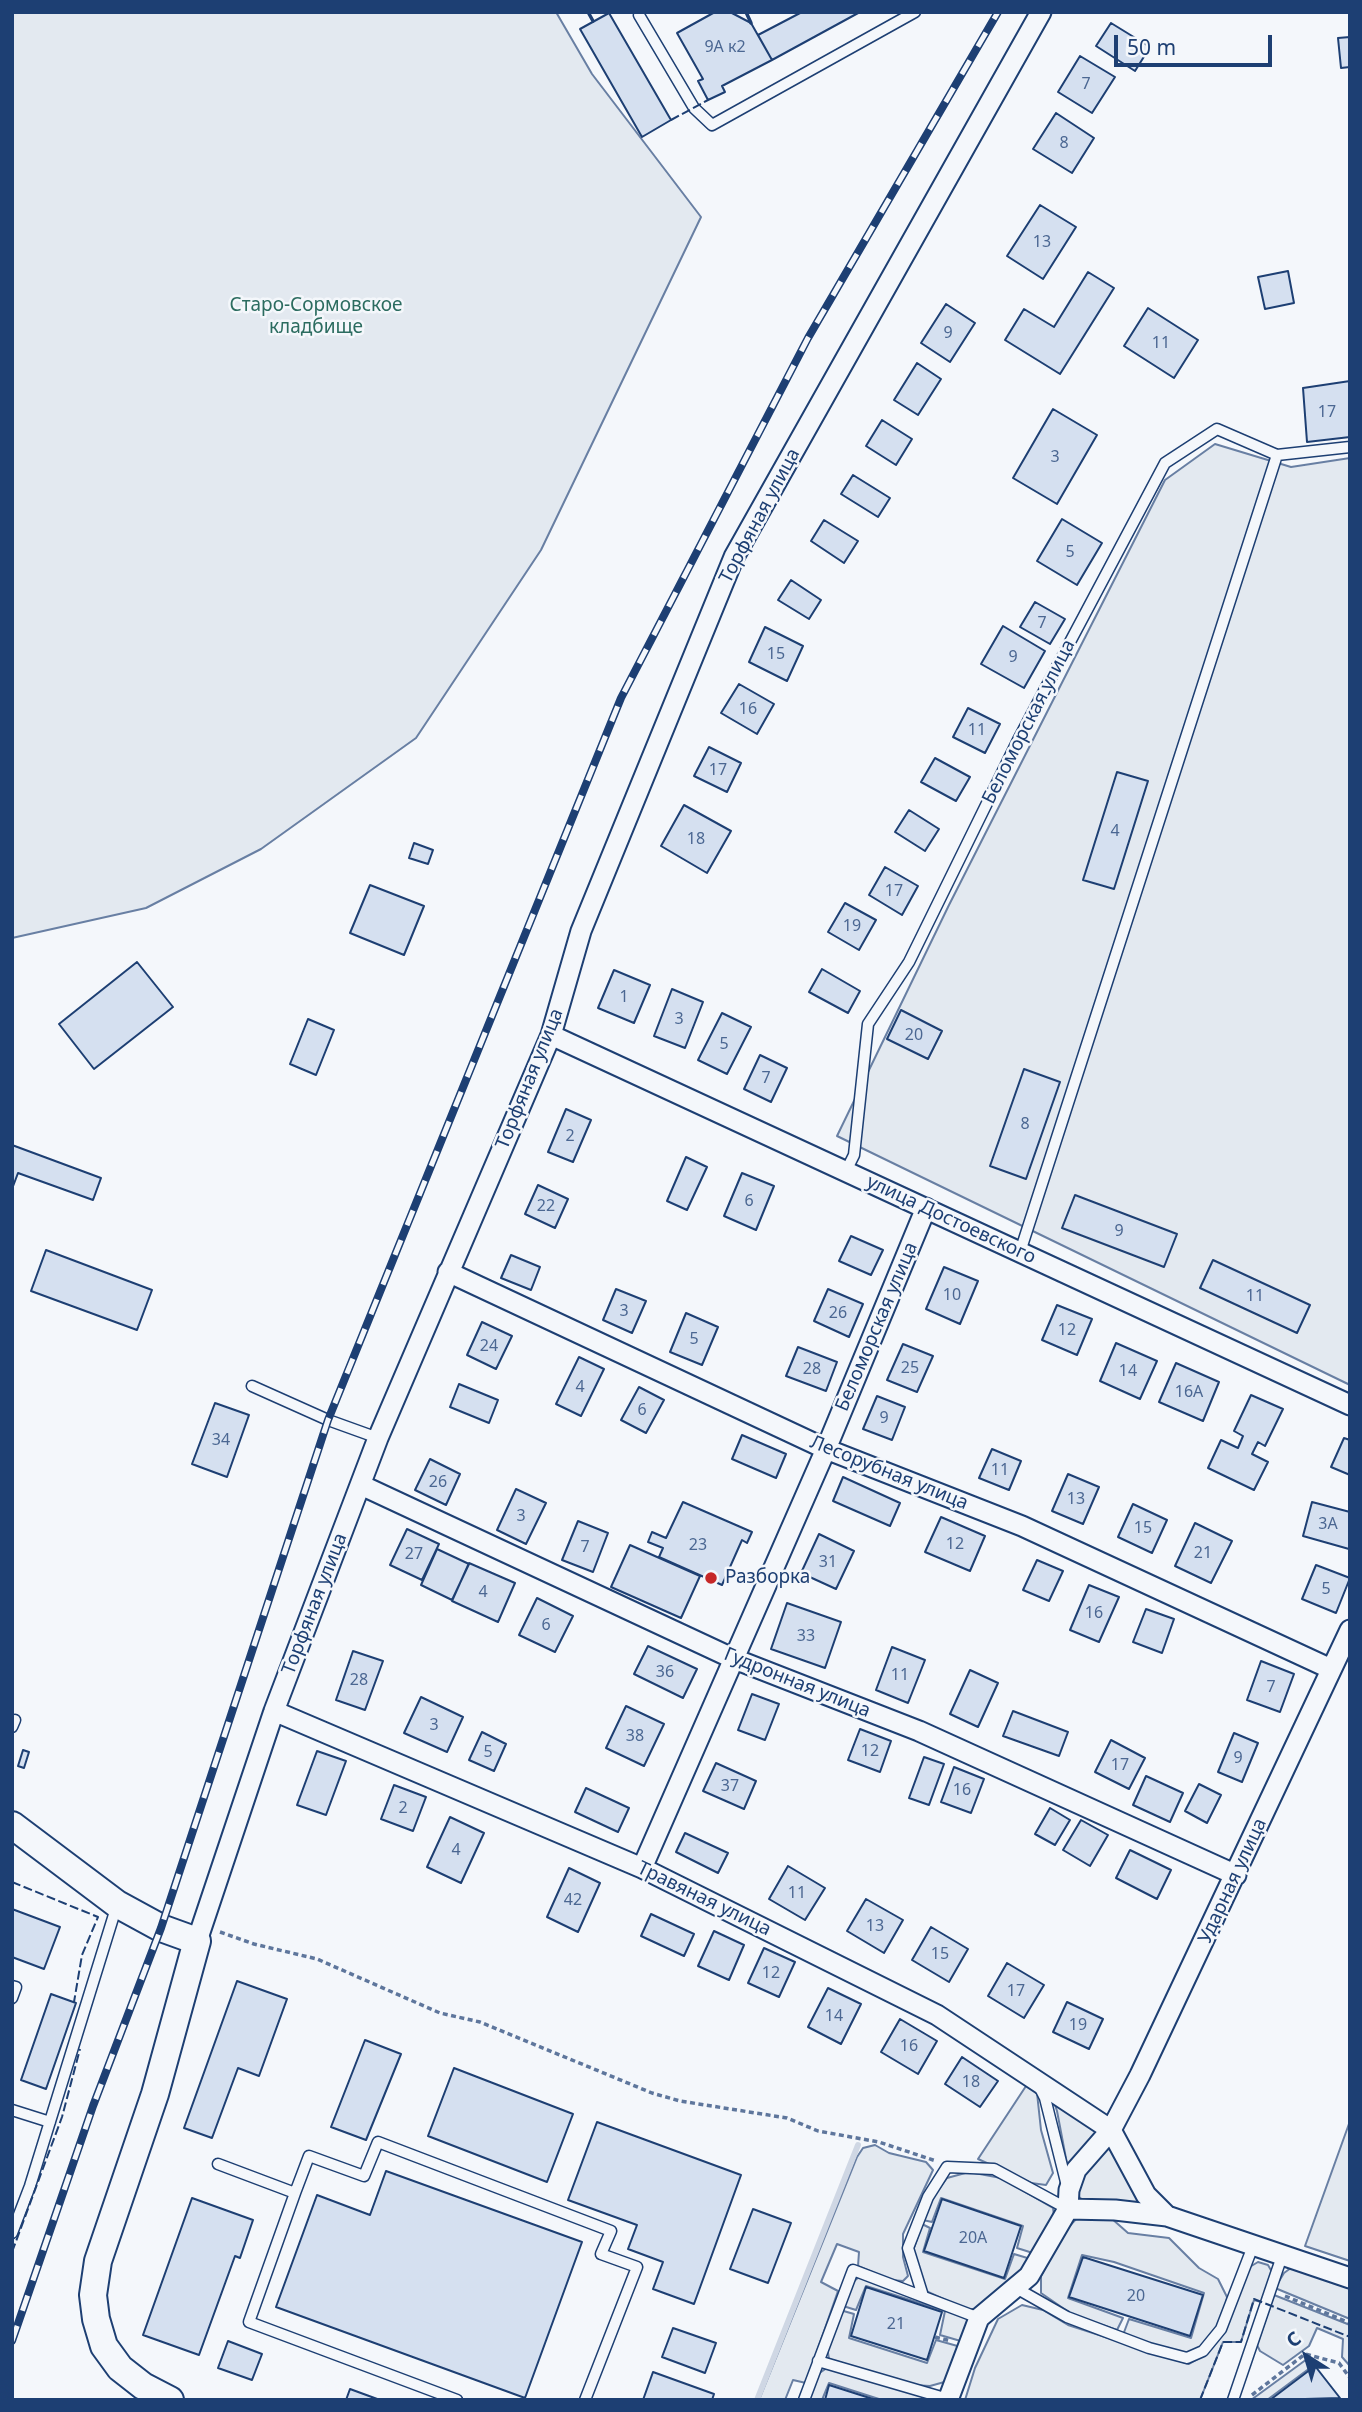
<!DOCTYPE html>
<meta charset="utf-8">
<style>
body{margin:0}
#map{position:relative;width:1362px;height:2412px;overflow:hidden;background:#f4f7fb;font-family:"Noto Sans",sans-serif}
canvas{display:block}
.frame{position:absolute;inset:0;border:14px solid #1d3f73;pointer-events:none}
.north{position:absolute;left:1271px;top:2321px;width:70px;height:70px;-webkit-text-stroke:5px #f4f7fb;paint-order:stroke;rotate:323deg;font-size:19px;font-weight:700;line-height:28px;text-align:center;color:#1d3f73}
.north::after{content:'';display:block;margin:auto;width:24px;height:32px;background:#1d3f73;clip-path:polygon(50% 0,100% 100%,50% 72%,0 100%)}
.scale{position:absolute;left:1114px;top:35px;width:158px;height:32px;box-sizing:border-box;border:4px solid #1d3f73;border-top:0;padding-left:9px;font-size:21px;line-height:24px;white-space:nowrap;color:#1d3f73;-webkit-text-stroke:5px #f4f7fb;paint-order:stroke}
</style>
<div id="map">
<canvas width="1362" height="2412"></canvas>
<div class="frame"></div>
<div class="north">С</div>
<div class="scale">50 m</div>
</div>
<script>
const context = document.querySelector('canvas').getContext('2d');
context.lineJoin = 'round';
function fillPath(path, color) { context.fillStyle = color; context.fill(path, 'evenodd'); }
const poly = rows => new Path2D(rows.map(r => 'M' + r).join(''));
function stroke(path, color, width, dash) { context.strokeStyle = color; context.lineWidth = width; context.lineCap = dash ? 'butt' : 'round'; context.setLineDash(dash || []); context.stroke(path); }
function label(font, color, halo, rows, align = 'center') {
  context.font = font + ' "Noto Sans",sans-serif'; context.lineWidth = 5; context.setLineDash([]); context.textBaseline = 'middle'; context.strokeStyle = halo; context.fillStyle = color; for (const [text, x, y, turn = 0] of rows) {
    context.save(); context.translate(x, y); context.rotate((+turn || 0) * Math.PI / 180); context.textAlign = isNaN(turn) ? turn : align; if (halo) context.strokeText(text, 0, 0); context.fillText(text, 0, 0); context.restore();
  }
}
const green = poly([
 [12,12,556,12,592,74,701,217,541,550,416,738,261,849,146,908,12,938,12,12],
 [1215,444,1291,467,1350,458,1350,1385,837,1136,949,905,1165,480,1215,444],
 [1028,2083,1037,2093,1041,2130,1053,2173,1046,2185,1031,2183,978,2159,1028,2083],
 [1053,2099,1097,2131,1068,2169,1057,2111,1053,2099],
 [1350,2121,1350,2261,1305,2246,1350,2121],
 [875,2145,889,2153,926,2162,933,2170,903,2234,903,2257,908,2276,903,2281,891,2280,858,2266,859,2252,837,2244,821,2282,838,2291,806,2383,793,2380,785,2400,759,2400,857,2157,863,2148,875,2145],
 [1106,2147,1112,2150,1147,2205,1085,2202,1078,2196,1078,2178,1106,2147],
 [969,2172,1001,2178,1053,2208,1054,2215,1036,2254,1017,2248,1023,2226,941,2198,932,2222,923,2220,930,2201,947,2178,969,2172],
 [1077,2218,1111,2218,1128,2233,1169,2238,1199,2268,1218,2279,1227,2297,1225,2313,1219,2327,1202,2347,1184,2354,1123,2335,1129,2319,1191,2338,1204,2293,1114,2262,1082,2255,1068,2298,1123,2318,1117,2330,1073,2315,1041,2293,1041,2276,1066,2230,1077,2218],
 [922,2224,930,2228,923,2252,1005,2279,1014,2254,1034,2260,975,2309,965,2309,926,2291,913,2251,922,2224],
 [1258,2262,1268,2265,1272,2272,1261,2302,1254,2300,1241,2342,1223,2342,1200,2400,965,2400,975,2368,998,2319,1022,2305,1043,2310,1068,2325,1189,2364,1203,2356,1219,2339,1248,2268,1258,2262],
 [1295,2265,1350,2283,1350,2319,1275,2288,1284,2273,1295,2265],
 [859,2277,970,2318,964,2342,940,2335,945,2311,866,2286,856,2310,843,2306,853,2282,859,2277],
 [1274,2295,1350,2325,1350,2366,1342,2357,1343,2339,1317,2328,1309,2346,1283,2365,1260,2351,1257,2345,1274,2295],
 [840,2310,854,2314,849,2338,927,2363,936,2340,961,2347,948,2381,930,2386,913,2385,829,2359,827,2347,840,2310],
 [1307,2359,1314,2365,1267,2400,1251,2400,1307,2359],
 [827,2368,935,2400,882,2400,829,2383,822,2400,808,2400,818,2374,827,2368]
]);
fillPath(green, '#e3e9f0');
stroke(green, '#687fa3', 2);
stroke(poly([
 [757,2400,858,2145]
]), '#cfd7e4', 6);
const building = poly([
 [715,12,730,12,751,23,772,60,722,86,725,92,708,100,698,81,703,79,677,33,715,12],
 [802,12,860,12,772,60,758,35,802,12],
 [609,13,671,120,642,137,580,29,609,13],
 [1111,23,1150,47,1135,71,1096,46,1111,23],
 [1350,37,1350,67,1341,68,1338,38,1350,37],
 [1080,56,1115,77,1092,113,1058,92,1080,56],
 [1056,113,1094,138,1072,173,1033,149,1056,113],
 [1040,205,1076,227,1043,279,1007,256,1040,205],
 [1288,271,1294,303,1265,309,1258,277,1288,271],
 [1088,272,1114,288,1060,374,1005,340,1024,309,1054,327,1088,272],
 [946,304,975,323,950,362,921,343,946,304],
 [1148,308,1198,340,1174,378,1124,346,1148,308],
 [917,363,941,379,918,415,894,400,917,363],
 [1350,381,1350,437,1307,442,1303,388,1350,381],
 [1053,409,1097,435,1057,504,1013,478,1053,409],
 [882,420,912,439,896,465,866,446,882,420],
 [853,475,890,498,878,517,841,494,853,475],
 [1062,519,1102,543,1077,585,1037,561,1062,519],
 [824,520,858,541,844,563,811,541,824,520],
 [791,580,821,600,809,619,778,600,791,580],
 [1035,602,1065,619,1050,644,1020,627,1035,602],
 [1003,626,1045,651,1024,688,981,664,1003,626],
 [765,627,803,646,787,681,749,662,765,627],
 [739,684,774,704,757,734,721,713,739,684],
 [968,708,1000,724,985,753,953,737,968,708],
 [709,747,741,763,727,792,694,776,709,747],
 [935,758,970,777,956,801,921,782,935,758],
 [1117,772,1148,781,1114,889,1083,880,1117,772],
 [684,805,731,831,707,873,661,846,684,805],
 [909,810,939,829,925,851,895,832,909,810],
 [414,843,433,850,428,864,409,858,414,843],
 [885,867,918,886,902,915,869,895,885,867],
 [370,885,424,906,404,955,350,933,370,885],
 [845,903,876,920,859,950,828,932,845,903],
 [137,962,173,1007,94,1069,59,1024,137,962],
 [822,969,860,991,848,1013,809,992,822,969],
 [614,970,650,985,634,1023,598,1008,614,970],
 [672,989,703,1002,685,1048,654,1036,672,989],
 [901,1010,942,1031,928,1059,887,1039,901,1010],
 [722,1013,751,1027,727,1074,698,1060,722,1013],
 [308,1019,334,1030,316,1075,290,1064,308,1019],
 [760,1055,787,1068,771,1102,744,1089,760,1055],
 [1024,1069,1060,1082,1026,1179,990,1166,1024,1069],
 [566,1109,591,1120,573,1162,548,1152,566,1109],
 [12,1145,101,1178,93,1200,18,1173,12,1189,12,1145],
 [686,1157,707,1167,687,1210,667,1201,686,1157],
 [742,1173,774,1186,756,1230,724,1216,742,1173],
 [538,1185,568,1199,555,1228,525,1214,538,1185],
 [1075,1195,1177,1234,1164,1267,1062,1228,1075,1195],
 [851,1236,883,1250,871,1275,839,1261,851,1236],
 [46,1250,152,1290,137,1330,31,1291,46,1250],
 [511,1255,540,1267,531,1290,501,1278,511,1255],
 [1213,1260,1310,1305,1297,1333,1200,1288,1213,1260],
 [944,1267,978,1281,960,1324,926,1309,944,1267],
 [616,1289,646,1301,632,1333,603,1320,616,1289],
 [828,1289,863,1304,849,1337,814,1321,828,1289],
 [1057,1305,1092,1319,1077,1355,1042,1340,1057,1305],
 [686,1313,718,1327,702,1365,670,1352,686,1313],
 [482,1322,512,1336,496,1369,467,1355,482,1322],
 [1116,1343,1157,1361,1140,1399,1100,1381,1116,1343],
 [903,1344,933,1356,917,1392,887,1380,903,1344],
 [798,1347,837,1362,826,1391,786,1376,798,1347],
 [579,1357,604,1369,581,1416,556,1404,579,1357],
 [1176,1363,1219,1382,1203,1421,1159,1402,1176,1363],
 [459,1384,498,1400,489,1423,450,1407,459,1384],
 [639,1387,664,1400,646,1433,621,1420,639,1387],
 [1251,1395,1283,1409,1265,1446,1258,1442,1252,1454,1268,1462,1254,1490,1208,1468,1221,1440,1238,1448,1243,1436,1234,1431,1251,1395],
 [877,1396,905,1407,892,1440,863,1429,877,1396],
 [215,1403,249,1415,227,1477,192,1464,215,1403],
 [742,1435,786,1454,776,1478,732,1459,742,1435],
 [1344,1438,1350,1440,1350,1475,1331,1467,1344,1438],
 [992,1449,1021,1461,1009,1490,979,1478,992,1449],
 [430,1459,460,1474,446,1505,415,1490,430,1459],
 [1068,1474,1099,1487,1083,1524,1052,1511,1068,1474],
 [843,1477,900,1503,890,1526,833,1501,843,1477],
 [516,1489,546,1503,526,1544,497,1530,516,1489],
 [683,1502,752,1532,747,1543,742,1540,722,1585,659,1557,663,1548,648,1542,652,1532,666,1538,683,1502],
 [1312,1502,1350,1512,1349,1549,1303,1536,1312,1502],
 [1133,1504,1167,1520,1152,1553,1118,1537,1133,1504],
 [941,1517,985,1536,970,1571,925,1552,941,1517],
 [578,1521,608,1533,593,1572,562,1560,578,1521],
 [1195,1523,1232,1541,1211,1583,1175,1566,1195,1523],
 [407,1529,439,1544,422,1580,390,1565,407,1529],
 [819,1534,854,1551,836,1589,801,1573,819,1534],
 [630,1545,700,1576,681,1618,611,1587,630,1545],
 [437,1549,469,1564,452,1600,421,1585,437,1549],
 [1037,1560,1063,1571,1049,1601,1023,1590,1037,1560],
 [469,1563,515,1583,498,1622,452,1601,469,1563],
 [1316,1565,1350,1578,1336,1613,1302,1599,1316,1565],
 [1089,1585,1119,1597,1099,1642,1070,1630,1089,1585],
 [537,1598,573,1616,555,1652,519,1635,537,1598],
 [787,1603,841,1622,825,1668,771,1649,787,1603],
 [1146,1609,1174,1619,1162,1653,1133,1642,1146,1609],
 [648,1646,697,1669,683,1698,634,1674,648,1646],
 [892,1647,925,1660,908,1703,876,1690,892,1647],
 [353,1651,383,1661,365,1710,336,1700,353,1651],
 [1261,1661,1294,1674,1280,1712,1247,1700,1261,1661],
 [970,1670,998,1683,978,1727,950,1714,970,1670],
 [752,1694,779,1704,765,1740,738,1730,752,1694],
 [421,1697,463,1717,447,1752,404,1733,421,1697],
 [626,1706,664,1724,644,1766,606,1748,626,1706],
 [1013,1711,1068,1732,1059,1756,1003,1736,1013,1711],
 [860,1729,891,1741,880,1772,848,1760,860,1729],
 [482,1732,506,1744,494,1771,469,1760,482,1732],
 [1234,1733,1258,1743,1242,1782,1218,1772,1234,1733],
 [1111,1740,1145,1758,1129,1789,1095,1772,1111,1740],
 [23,1750,29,1752,24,1768,18,1766,23,1750],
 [317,1751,346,1761,326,1815,297,1805,317,1751],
 [924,1757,944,1764,929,1805,909,1798,924,1757],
 [716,1763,756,1781,744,1809,703,1791,716,1763],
 [954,1767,984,1779,971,1813,941,1802,954,1767],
 [1146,1776,1183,1793,1170,1822,1133,1805,1146,1776],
 [1199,1784,1221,1795,1207,1823,1185,1811,1199,1784],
 [394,1785,426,1797,413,1831,381,1819,394,1785],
 [586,1788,629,1808,618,1832,575,1812,586,1788],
 [1050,1808,1070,1820,1055,1845,1035,1834,1050,1808],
 [450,1817,484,1833,461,1883,427,1867,450,1817],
 [1081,1820,1108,1835,1090,1866,1063,1850,1081,1820],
 [685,1833,728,1853,718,1873,676,1852,685,1833],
 [1130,1850,1171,1870,1157,1899,1116,1878,1130,1850],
 [788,1866,825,1888,805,1920,769,1899,788,1866],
 [569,1868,600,1883,578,1932,547,1917,569,1868],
 [866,1899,903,1920,884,1953,847,1931,866,1899],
 [12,1909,60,1927,44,1969,12,1957,12,1909],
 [651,1914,694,1934,684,1956,641,1936,651,1914],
 [931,1927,968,1949,949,1982,912,1960,931,1927],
 [714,1931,744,1945,729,1980,698,1966,714,1931],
 [764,1948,795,1962,779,1997,748,1983,764,1948],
 [1007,1963,1044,1985,1024,2018,988,1996,1007,1963],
 [237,1981,287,1999,259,2076,238,2068,212,2138,184,2128,237,1981],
 [828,1988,861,2004,841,2044,808,2027,828,1988],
 [51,1994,76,2003,46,2089,21,2080,51,1994],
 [1067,2002,1103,2019,1089,2049,1053,2032,1067,2002],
 [900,2019,937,2041,918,2074,881,2052,900,2019],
 [365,2040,401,2054,366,2140,331,2127,365,2040],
 [962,2057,998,2081,980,2107,945,2084,962,2057],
 [454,2068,573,2114,547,2182,428,2136,454,2068],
 [597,2122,741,2175,694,2304,653,2289,663,2262,628,2249,637,2225,568,2200,597,2122],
 [386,2171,582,2242,525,2398,276,2307,317,2195,370,2215,386,2171],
 [192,2198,253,2220,240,2258,235,2256,199,2355,143,2335,192,2198],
 [942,2199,1021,2226,1004,2278,924,2251,942,2199],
 [753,2209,791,2223,768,2283,730,2269,753,2209],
 [1083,2257,1203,2295,1190,2336,1069,2297,1083,2257],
 [866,2287,942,2312,927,2360,851,2336,866,2287],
 [673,2328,716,2343,705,2373,662,2357,673,2328],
 [228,2341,262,2354,252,2380,218,2368,228,2341],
 [1315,2366,1340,2398,1270,2400,1315,2366],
 [653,2372,714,2394,712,2400,643,2400,653,2372],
 [829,2385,876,2400,825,2400,829,2385],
 [350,2389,380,2400,346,2400,350,2389]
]);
fillPath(building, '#d5e0f0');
stroke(building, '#1d3f73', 2);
const lane = poly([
 [639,15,694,108,712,125,915,12],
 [846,1171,854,1155,868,1024,909,962,1018,740,1165,463,1217,429,1277,455,1350,447],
 [1020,1252,1277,455],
 [252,1386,328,1420,378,1438],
 [12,1727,15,1720],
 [12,1986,16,1987,12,1998],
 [1039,2086,1045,2098,1067,2186],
 [12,2110,50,2122],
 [218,2164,295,2193,249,2322,457,2400],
 [295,2193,309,2156,364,2176,378,2142,611,2231,601,2254,637,2267,585,2400],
 [12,2233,30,2186,117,1905],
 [1016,2288,1067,2317,1149,2348,1187,2358,1203,2351,1221,2329,1253,2246],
 [923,2296,908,2248,928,2197,947,2167,994,2169,1068,2209],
 [818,2361,948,2399],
 [804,2400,853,2270,979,2318],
 [1233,2400,1282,2256]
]);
const street = poly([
 [551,1035,1350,1405],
 [448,1272,826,1449,1022,1526,1331,1669],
 [361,1485,732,1658,919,1731,1236,1875],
 [274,1711,642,1868,937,2015,1111,2130,1146,2195,1167,2216,1350,2278],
 [642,1868,826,1449,926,1208],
 [197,1941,274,1711,378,1438,551,1035,581,931,734,557,1041,12],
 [1068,2209,1069,2190,1076,2170,1111,2130,1140,2075,1350,1630],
 [948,2400,979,2318,1029,2276,1068,2209,1115,2210,1167,2216]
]);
const secondary = poly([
 [12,1825,117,1904,161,1928,197,1941,155,2094,98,2261,93,2295,96,2319,104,2346,120,2368,143,2386,170,2400]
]);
stroke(lane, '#1d3f73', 13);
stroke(street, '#1d3f73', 23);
stroke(secondary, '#1d3f73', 30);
stroke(poly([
 [220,1932,254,1944,317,1959,440,2013,480,2022,652,2093,680,2101,787,2118,818,2131,879,2142,936,2161],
 [1285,2296,1350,2323],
 [935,2337,951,2341],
 [1252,2395,1305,2354,1339,2363,1350,2378]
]), '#5e769c', 3.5, [5, 3.5]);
stroke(lane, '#f4f7fb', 10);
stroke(street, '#f4f7fb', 19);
stroke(secondary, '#f4f7fb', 26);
const rail = poly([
 [12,2341,93,2106,161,1928,328,1420,621,698,808,338,998,12]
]);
stroke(rail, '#1d3f73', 8);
stroke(rail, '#f4f7fb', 5, [16]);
stroke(poly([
 [671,120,708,100],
 [12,1882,98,1917,82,1955,74,2002],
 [12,2252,62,2117,80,2049],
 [1200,2400,1223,2342,1241,2342,1254,2299,1350,2337]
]), '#1d3f73', 2, [9, 3.5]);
stroke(poly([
 [588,12,593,21],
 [746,12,751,23]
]), '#1d3f73', 3.5);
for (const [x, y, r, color] of [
 [711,1578,7,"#c62828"]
]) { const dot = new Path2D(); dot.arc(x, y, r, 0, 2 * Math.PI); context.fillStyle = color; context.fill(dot); stroke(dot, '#f4f7fb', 2.5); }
label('16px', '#4b6792', null, [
 ["9А к2",725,47],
 ["7",1086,84],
 ["8",1064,143],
 ["13",1042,242],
 ["9",948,333],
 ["11",1161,343],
 ["17",1327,412],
 ["3",1055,457],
 ["5",1070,552],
 ["7",1042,623],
 ["15",776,654],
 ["9",1013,657],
 ["16",748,709],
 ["11",977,730],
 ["17",718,770],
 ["4",1115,831],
 ["18",696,839],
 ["17",894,891],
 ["19",852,926],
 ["1",624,997],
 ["3",679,1019],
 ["20",914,1035],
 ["5",724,1044],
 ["7",766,1078],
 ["8",1025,1124],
 ["2",570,1136],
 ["6",749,1201],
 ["22",546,1206],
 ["9",1119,1231],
 ["10",952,1295],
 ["11",1255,1296],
 ["3",624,1311],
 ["26",838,1313],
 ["12",1067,1330],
 ["5",694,1339],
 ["24",489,1346],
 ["25",910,1368],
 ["28",812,1369],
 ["14",1128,1371],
 ["4",580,1387],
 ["16А",1189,1392],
 ["6",642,1410],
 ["9",884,1418],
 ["34",221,1440],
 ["11",1000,1470],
 ["26",438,1482],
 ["13",1076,1499],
 ["3",521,1516],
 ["3А",1328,1524],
 ["15",1143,1528],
 ["12",955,1544],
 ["23",698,1545],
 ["7",585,1547],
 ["21",1203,1553],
 ["27",414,1554],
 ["31",828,1562],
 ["5",1326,1589],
 ["4",483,1592],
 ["16",1094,1613],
 ["6",546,1625],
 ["33",806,1636],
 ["36",665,1672],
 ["11",900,1675],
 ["28",359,1680],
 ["7",1271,1687],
 ["3",434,1725],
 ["38",635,1736],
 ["12",870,1751],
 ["5",488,1752],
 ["9",1238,1758],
 ["17",1120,1765],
 ["37",730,1786],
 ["16",962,1790],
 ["2",403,1808],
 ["4",456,1850],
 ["11",797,1893],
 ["42",573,1900],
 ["13",875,1926],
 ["15",940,1954],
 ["12",771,1973],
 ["17",1016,1991],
 ["14",834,2016],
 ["19",1078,2025],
 ["16",909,2046],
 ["18",971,2082],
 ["20А",973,2238],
 ["20",1136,2296],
 ["21",896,2324]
]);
label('19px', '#2c6c60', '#f4f7fb', [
 ["Старо-Сормовское",316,306],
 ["кладбище",316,328]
]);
label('19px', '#1d3f73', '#f4f7fb', [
 ["Торфяная улица",760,516,-62],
 ["Беломорская улица",1029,722,-63],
 ["Торфяная улица",530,1079,-68],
 ["улица Достоевского",951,1220,25],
 ["Беломорская улица",877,1327,-67],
 ["Лесорубная улица",889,1473,22],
 ["Торфяная улица",315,1604,-69],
 ["Гудронная улица",797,1683,22],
 ["Ударная улица",1233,1881,-65],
 ["Травяная улица",704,1899,26]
]);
label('19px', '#1d3f73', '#f4f7fb', [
 ["Разборка",725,1578]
], 'left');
</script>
